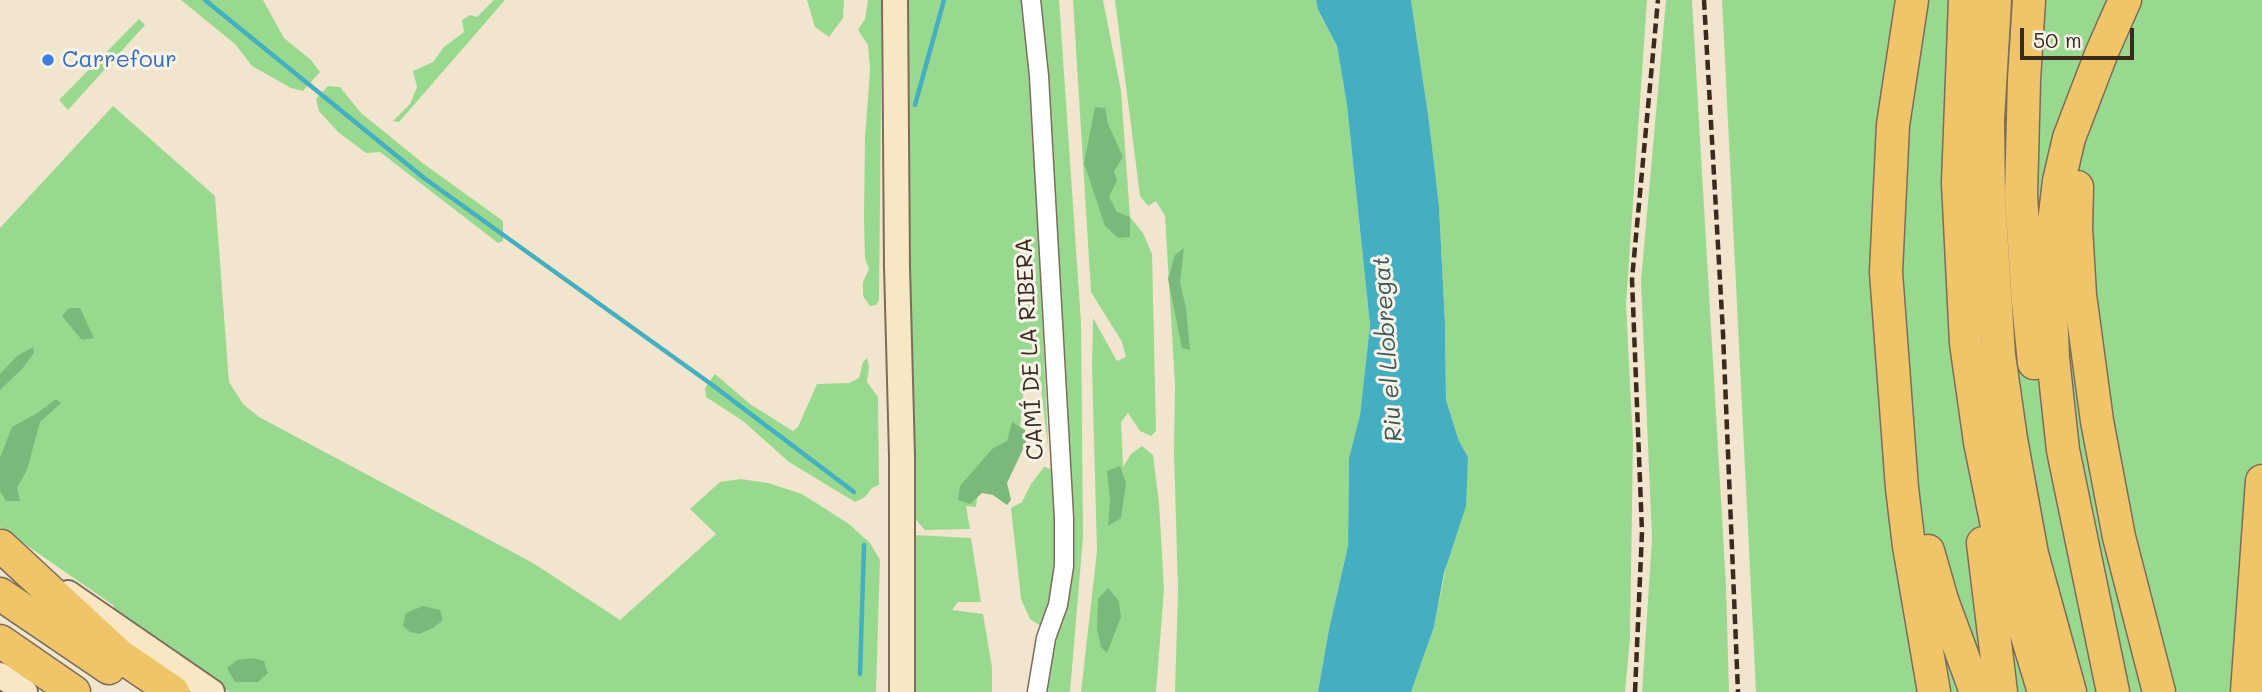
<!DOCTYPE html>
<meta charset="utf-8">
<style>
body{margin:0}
#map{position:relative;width:2262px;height:692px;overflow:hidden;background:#f1e6cd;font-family:Mali,sans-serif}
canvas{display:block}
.scale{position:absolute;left:2020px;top:28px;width:114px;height:32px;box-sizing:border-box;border:4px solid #3b2a1e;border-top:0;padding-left:9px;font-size:21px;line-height:24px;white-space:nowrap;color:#3b2a1e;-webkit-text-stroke:5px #f7f3e8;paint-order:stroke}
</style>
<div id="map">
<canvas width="2262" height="692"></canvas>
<div class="scale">50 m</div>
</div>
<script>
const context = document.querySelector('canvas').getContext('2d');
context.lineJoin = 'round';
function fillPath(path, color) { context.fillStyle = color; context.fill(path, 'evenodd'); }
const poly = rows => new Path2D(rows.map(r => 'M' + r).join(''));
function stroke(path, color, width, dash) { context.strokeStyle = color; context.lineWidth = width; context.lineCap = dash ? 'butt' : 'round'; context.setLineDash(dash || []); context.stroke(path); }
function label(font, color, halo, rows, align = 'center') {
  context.font = font + ' Mali,sans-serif'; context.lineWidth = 6; context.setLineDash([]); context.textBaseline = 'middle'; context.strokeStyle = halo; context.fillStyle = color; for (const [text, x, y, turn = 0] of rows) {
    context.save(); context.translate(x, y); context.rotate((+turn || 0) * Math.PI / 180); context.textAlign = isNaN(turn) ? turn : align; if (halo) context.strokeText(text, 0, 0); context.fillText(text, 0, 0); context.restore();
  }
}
fillPath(poly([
 [181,0,263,0,284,38,311,60,320,72,303,91,291,88,252,66,235,44],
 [494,0,505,0,399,122,393,121,410,104,417,87,413,71,433,62,444,47,464,32,462,20,470,15,477,17],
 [807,0,844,0,843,18,829,37,815,27],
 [868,0,882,0,879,300,876,305,870,306,863,296,863,282,869,269,865,259,864,217,865,138,870,69,868,45,858,30,865,19],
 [908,0,1022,0,1034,127,1048,446,1040,380,1034,371,1025,377,1018,450,978,492,976,507,966,506,970,529,925,530,909,512],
 [1039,0,1059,0,1081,322,1083,537,1070,692,1042,692,1049,644,1061,615,1062,428,1059,252],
 [1073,0,1103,0,1121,91,1130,217,1143,233,1152,254,1156,431,1151,436,1140,431,1128,413,1121,422,1123,467,1131,454,1142,446,1153,455,1159,503,1164,589,1156,692,1081,692,1097,551,1092,367,1093,318,1117,361,1126,357,1122,342,1091,292],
 [1115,0,1316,0,1318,11,1337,46,1347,105,1370,325,1360,415,1349,458,1348,546,1329,629,1318,692,1175,692,1178,590,1174,452,1175,385,1165,216,1156,201,1148,206,1140,196],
 [1411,0,1647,0,1626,304,1633,441,1630,638,1625,692,1411,692,1434,627,1468,457,1459,441,1446,400,1445,324,1439,206,1429,121],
 [1666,0,1692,0,1726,586,1729,692,1642,692,1652,539,1641,281],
 [1722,0,2262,0,2262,692,1756,692],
 [139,19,145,25,68,110,59,100],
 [328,86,340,87,361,113,424,164,503,221,503,241,498,243,380,152,366,153,338,132,319,111,316,99],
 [113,106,215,196,229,382,243,404,259,417,533,563,620,620,716,534,690,509,720,482,741,479,768,483,802,494,849,524,870,543,880,560,876,692,229,692,117,614,113,605,0,527,0,228],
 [867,358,869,367,867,382,878,397,879,485,872,488,865,497,855,502,789,462,743,421,706,397,705,388,715,374,750,404,793,431,798,427,817,384,849,383,859,378,863,362],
 [1044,467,1051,469,1056,542,1055,581,1050,605,1042,627,1030,619,1021,599,1011,508,1022,502,1031,484],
 [915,535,971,538,981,602,958,602,952,610,983,614,992,667,992,692,910,692,908,541]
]), '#99d98f');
fillPath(poly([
 [1095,107,1105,108,1108,124,1123,157,1114,171,1117,180,1109,197,1117,212,1130,217,1130,237,1118,238,1105,226,1084,163],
 [1184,248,1180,282,1186,308,1190,350,1182,348,1168,279,1175,255],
 [69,308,80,308,94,338,82,340,62,316],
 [33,347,34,353,22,369,0,390,0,374,17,356],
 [56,399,61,403,40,422,27,470,17,488,20,501,6,501,0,491,0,458,12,427,39,412],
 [1012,422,1025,430,1026,443,1007,483,1011,500,1007,505,993,495,982,493,970,504,958,500,960,486,992,449,1007,441],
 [1120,466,1126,483,1121,518,1108,526,1110,500,1107,471],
 [1108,588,1119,601,1121,617,1107,653,1101,647,1097,629,1098,599],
 [423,606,440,610,443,620,433,628,419,634,410,632,403,626,406,613],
 [254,658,264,661,268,673,258,682,235,682,227,668,237,660]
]), '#7ab97a');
fillPath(poly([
 [1316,0,1411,0,1429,121,1439,206,1445,324,1446,400,1459,441,1468,457,1466,506,1444,573,1434,627,1411,692,1318,692,1329,629,1348,546,1349,458,1360,415,1370,325,1347,105,1337,46,1318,10]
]), '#43afc0');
stroke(poly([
 [205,0,424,178,711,384,854,492],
 [915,105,944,0],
 [860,674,864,545]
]), '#43afc0', 4.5);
const street = poly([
 [1031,0,1039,76,1064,518,1064,566,1058,605,1046,638,1037,692]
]);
const secondary = poly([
 [895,0,897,267,902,456,902,692],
 [68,593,212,692],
 [0,675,25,692]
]);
const highway = poly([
 [1912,0,1893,125,1886,272,1902,488,1909,546,1934,692],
 [1965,0,1958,183,1966,343,1980,442,2004,560,2044,692],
 [1995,0,1988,120,1989,198,1999,355,2011,439,2032,554,2070,692],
 [2029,0,2024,80,2021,195,2028,303,2034,363],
 [2077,187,2076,228,2080,295,2097,421,2119,537,2159,692],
 [1983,543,2001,692],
 [1,546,120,656,173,692],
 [1928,551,1942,600,1976,692],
 [0,594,109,668],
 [0,641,74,692],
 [2113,692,2063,450,2053,358,2051,311,2054,223,2059,181,2069,138,2102,52,2125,0],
 [2247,692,2262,481]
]);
stroke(street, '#7b6c5b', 21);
stroke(secondary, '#7b6c5b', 28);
stroke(highway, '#7b6c5b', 35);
stroke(street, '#fff', 18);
stroke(secondary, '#f9e7c3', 24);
stroke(highway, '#f0c469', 32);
stroke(poly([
 [1704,0,1723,333,1738,692],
 [1635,692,1642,532,1632,279,1658,0]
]), '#3b2a1e', 4.5, [10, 5]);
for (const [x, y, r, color] of [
 [48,60,7,"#3f7fe0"]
]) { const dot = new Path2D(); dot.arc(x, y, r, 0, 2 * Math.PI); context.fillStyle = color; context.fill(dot); stroke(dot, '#f7f3e8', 2.5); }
label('23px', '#366cbe', '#f7f3e8', [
 ["Carrefour",62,60]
], 'left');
label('23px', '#3b2a1e', '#f7f3e8', [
 ["CAMÍ DE LA RIBERA",1030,349,-93]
]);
label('italic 24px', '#3e5957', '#f7f3e8', [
 ["Riu el Llobregat",1388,349,-94]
]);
</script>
